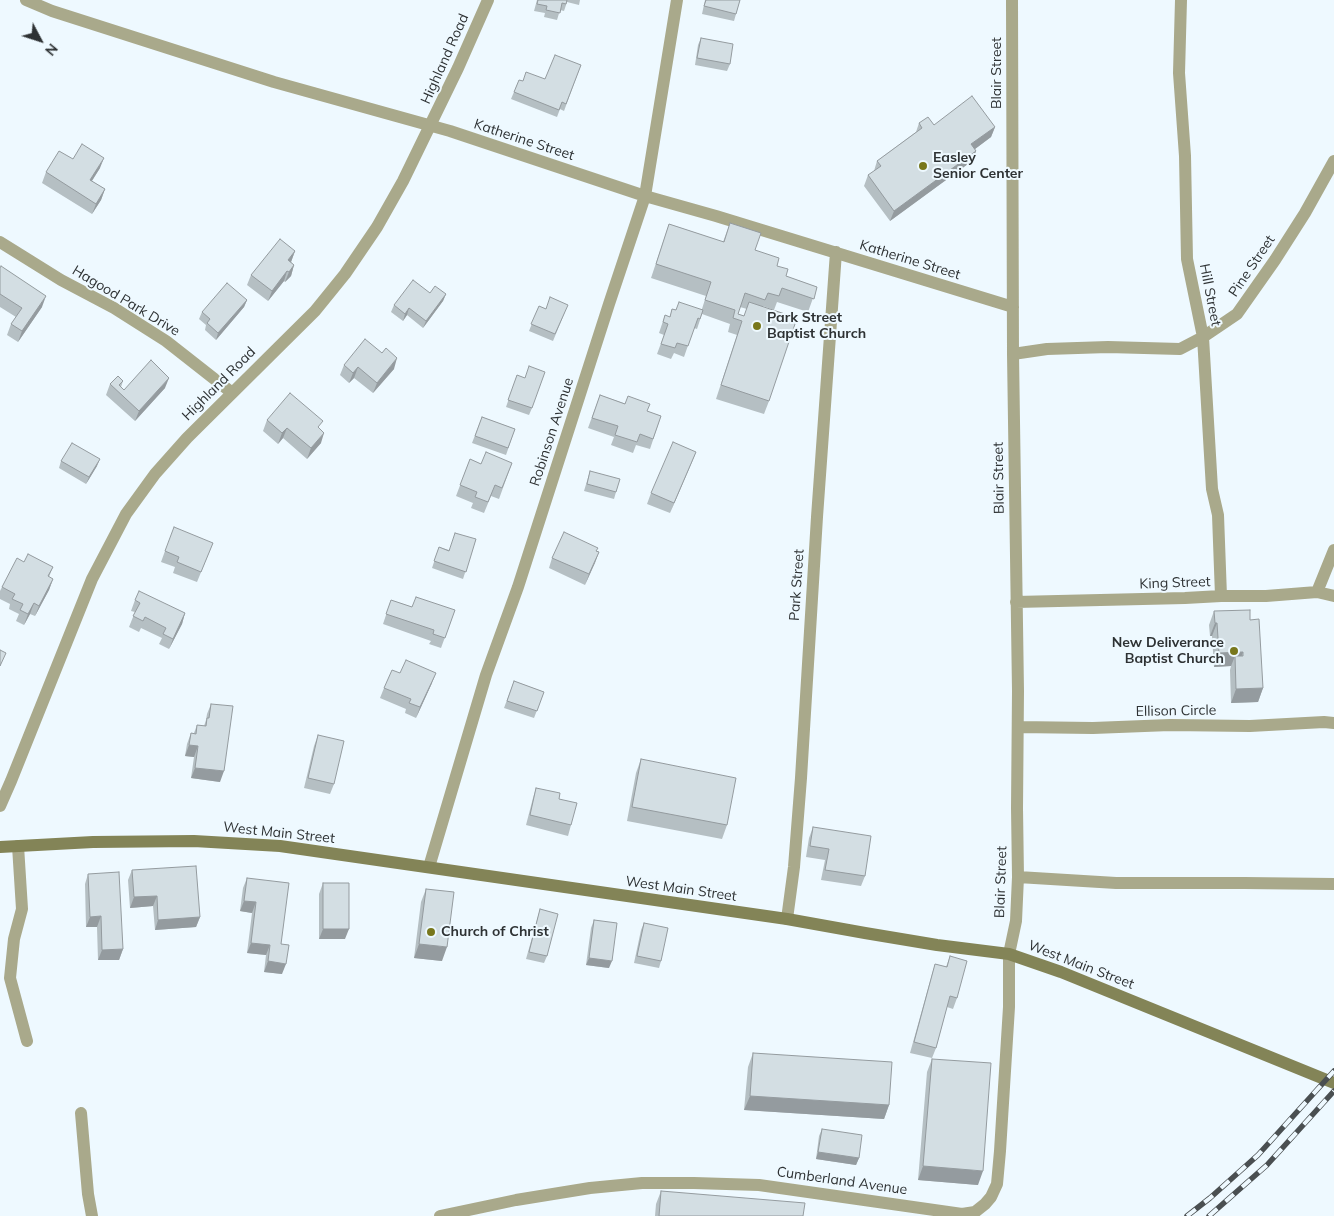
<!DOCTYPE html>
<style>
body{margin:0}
#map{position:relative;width:1334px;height:1216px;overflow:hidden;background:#eef9ff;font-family:Mulish,sans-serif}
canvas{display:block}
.north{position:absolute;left:15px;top:15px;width:50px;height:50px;-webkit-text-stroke:4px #eef9ff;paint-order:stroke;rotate:130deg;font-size:14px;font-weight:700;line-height:20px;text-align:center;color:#2e3234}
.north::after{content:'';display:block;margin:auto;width:18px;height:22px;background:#2e3234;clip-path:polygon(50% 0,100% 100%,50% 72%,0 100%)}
</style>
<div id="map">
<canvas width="1334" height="1216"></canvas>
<div class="north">N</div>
</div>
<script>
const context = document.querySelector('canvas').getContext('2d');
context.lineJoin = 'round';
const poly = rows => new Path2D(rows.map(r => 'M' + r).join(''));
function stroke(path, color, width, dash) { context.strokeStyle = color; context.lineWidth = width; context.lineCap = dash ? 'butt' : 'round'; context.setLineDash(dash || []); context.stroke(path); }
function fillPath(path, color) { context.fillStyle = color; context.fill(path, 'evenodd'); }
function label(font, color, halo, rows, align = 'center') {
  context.font = font + ' Mulish,sans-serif'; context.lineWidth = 4; context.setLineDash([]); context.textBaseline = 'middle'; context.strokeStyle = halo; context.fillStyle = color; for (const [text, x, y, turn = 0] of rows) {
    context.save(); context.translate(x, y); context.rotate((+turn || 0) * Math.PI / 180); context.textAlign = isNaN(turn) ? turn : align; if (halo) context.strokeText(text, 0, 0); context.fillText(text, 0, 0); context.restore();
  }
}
stroke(poly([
 [26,0,52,11,274,82,450,131,645,196,716,216,1013,307],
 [1181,0,1179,73,1185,156,1187,259,1203,337,1212,489,1218,515,1221,596],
 [0,242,61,280,114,308,166,341,231,392],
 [1013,354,1047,349,1108,347,1180,349,1203,337,1237,314,1275,260,1305,213,1334,161],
 [1317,592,1334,550],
 [1016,602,1185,598,1221,596,1266,596,1317,592,1334,596],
 [1018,727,1093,728,1170,725,1250,726,1324,722,1334,723],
 [0,806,11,781,92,579,126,514,155,474,187,438,315,311,345,274,377,227,403,181,458,68,488,0],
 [18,846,22,909,14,939,10,978,27,1041],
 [429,867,486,675,518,587,609,304,645,196,677,0],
 [1018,877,1116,883,1244,883,1334,884],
 [787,919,794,867,801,778,817,517,836,252],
 [81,1113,88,1194,92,1216],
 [440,1216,516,1200,590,1188,642,1183,694,1183,759,1185,962,1214,975,1212,985,1204,991,1197,997,1184,1000,1151,1009,1007,1009,954,1016,921,1018,877,1017,808,1018,691,1013,354,1012,0]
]), '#a9a98b', 12);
stroke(poly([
 [0,847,93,842,194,841,280,846,787,919,865,933,937,945,1009,954,1061,972,1334,1083]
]), '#838457', 12);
const rail = poly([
 [1187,1216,1210,1198,1258,1155,1334,1071],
 [1209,1216,1267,1165,1334,1091]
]);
stroke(rail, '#4a4f51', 5.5);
stroke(rail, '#eef9ff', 4, [11]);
fillPath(poly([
 [537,0,580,0,579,5,567,2,564,11,560,10,557,20,544,17,545,13,534,11],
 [705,0,740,0,734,21,702,14],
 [701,38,730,64,727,71,695,65,698,45],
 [581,65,564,111,560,109,557,117,511,99,519,80,523,81,545,79],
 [919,123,934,125,995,127,991,137,975,149,976,151,972,161,890,221,864,186,868,175,874,171,877,161,916,132],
 [73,159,100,168,92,181,105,189,101,200,92,214,42,183,46,172],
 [730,223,755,250,777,266,786,276,817,287,808,312,777,302,774,310,763,306,769,401,764,414,716,399,737,335,728,332,730,324,702,314,697,329,694,328,684,357,674,353,671,359,657,354,664,335,659,333,665,315,670,317,672,309,676,310,702,309,706,296,651,278,669,224,723,242],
 [740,307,747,309,744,316,738,314],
 [295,251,291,262,294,265,291,276,285,282,284,281,268,301,247,285,251,275],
 [0,268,42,307,18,342,7,335,11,324,16,317,0,307],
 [430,293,446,294,443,301,423,328,407,315,403,321,391,312,394,305],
 [247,300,244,307,216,340,205,330,206,325,199,319,202,312],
 [539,306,546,309,565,312,553,341,529,331],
 [344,365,394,369,373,393,354,378,349,383,340,375],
 [517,375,524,378,532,408,529,415,506,407],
 [123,381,121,387,124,390,165,388,135,421,106,395,110,384],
 [600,395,661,416,650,449,636,445,633,453,611,445,614,437,588,428],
 [482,417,515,429,506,455,472,443],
 [267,420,320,429,321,443,307,459,283,438,278,444,263,431],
 [696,452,670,513,647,504,651,493],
 [470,459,481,464,512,463,499,499,491,496,484,513,471,508,473,503,456,496],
 [61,461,97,466,86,484,59,468],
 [590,471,616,492,614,499,584,491],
 [476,539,463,579,432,568,439,547,449,550],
 [213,543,197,582,173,573,175,567,161,562,165,551],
 [597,551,599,552,585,585,549,568,552,558],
 [24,562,53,567,49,577,53,579,49,590,35,616,30,614,24,625,16,621,19,614,9,609,10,604,0,599,0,591,2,587],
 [135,600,185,613,182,624,169,649,159,644,162,638,141,628,139,632,129,627,135,612,131,611],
 [391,600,412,607,455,610,441,648,429,644,431,641,383,624],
 [1214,611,1250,620,1263,688,1258,702,1231,703,1230,670,1231,666,1214,667,1212,636,1210,636,1209,625],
 [400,673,432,683,416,718,405,713,406,709,380,698,384,688],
 [514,681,544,692,534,718,504,708],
 [211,704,220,782,191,778,194,757,185,756,187,744,191,733,194,733,197,725,204,726,206,720,207,714],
 [318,735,334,784,330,794,304,788,314,746],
 [641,759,727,825,722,839,627,821,636,773],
 [536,788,559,799,571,825,568,836,526,825,533,798],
 [813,827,865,876,861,886,821,880,825,860,806,857,809,838],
 [132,870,200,917,196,927,155,930,153,906,130,908,128,880],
 [88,874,123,949,119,960,98,960,97,927,86,927,85,884],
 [247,878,281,944,282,974,264,972,266,955,247,953,252,913,240,911,243,888],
 [323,883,345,939,319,939,319,894],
 [426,889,442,961,414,958,421,902],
 [540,909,547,956,544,963,526,959],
 [594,920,609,968,586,965,591,928],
 [644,923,661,961,659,968,634,963,641,930],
 [950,956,957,998,953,1009,947,1007,936,1048,932,1058,910,1053,932,974,935,964,946,967],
 [753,1053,889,1105,884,1119,744,1110,748,1067],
 [932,1059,978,1185,918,1180,927,1072],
 [822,1129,859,1158,856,1165,816,1159,819,1136],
 [661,1191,803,1216,655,1216,656,1204]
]), '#b5bfc3');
fillPath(poly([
 [995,127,991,137,967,155,971,144],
 [976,151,972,161,890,221,894,211],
 [104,158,100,168,86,190,90,180],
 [105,189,101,200,92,214,96,204],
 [295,251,291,262,284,271,288,260],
 [294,265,291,276,285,282,289,272],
 [287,271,284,281,268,301,272,291],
 [446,294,443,301,423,328,426,321],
 [46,296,42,307,18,342,22,331],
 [247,300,244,307,216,340,218,333],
 [409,308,407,315,403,321,405,314],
 [397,358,394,369,373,393,377,383],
 [358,367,354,378,349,383,353,373],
 [169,378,165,388,135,421,139,411],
 [287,428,283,438,278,444,282,433],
 [324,433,321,443,307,459,311,448],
 [696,452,692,462,670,513,674,503],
 [100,459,97,466,86,484,89,477],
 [599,552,595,563,585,585,589,574],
 [53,579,49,590,35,616,39,606],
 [34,603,30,614,24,625,28,614],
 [185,613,182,624,169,649,173,639],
 [1215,623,1217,623,1212,636,1210,636],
 [1243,652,1238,666,1235,656,1231,666,1214,667,1219,653],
 [436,673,432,683,416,718,420,707],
 [1263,688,1258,702,1231,703,1236,689],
 [189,745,198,746,194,757,185,756],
 [195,768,224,771,220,782,191,778],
 [157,896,153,906,130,908,134,897],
 [244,901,256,902,252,913,240,911],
 [101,916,97,927,86,927,90,917],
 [200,917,196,927,155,930,158,920],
 [323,929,349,929,345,939,319,939],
 [251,943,270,945,266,955,247,953],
 [419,944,447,947,442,961,414,958],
 [123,949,119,960,98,960,102,950],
 [589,958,612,961,609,968,586,965],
 [268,961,286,964,282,974,264,972],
 [750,1096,889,1105,884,1119,744,1110],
 [818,1152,859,1158,856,1165,816,1159],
 [923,1166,983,1171,978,1185,918,1180]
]), '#949b9f');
const building = poly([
 [538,0,567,0,566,4,562,3,560,13,546,10,547,6,537,4,538,0],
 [706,0,740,0,736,14,704,6,706,0],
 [701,38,733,44,730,64,697,58,701,38],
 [555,55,581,65,566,104,562,102,559,110,514,92,519,80,523,81,526,72,545,79,555,55],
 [972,96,995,127,971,144,976,151,894,211,868,175,881,166,877,161,922,128,919,123,928,117,934,125,972,96],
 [82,144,104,158,90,180,105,189,96,204,46,172,59,151,73,159,82,144],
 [730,223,761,233,755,250,779,258,777,266,788,269,786,276,817,287,814,299,782,288,779,296,768,293,765,300,745,293,738,314,744,316,749,302,797,318,769,401,721,385,742,321,733,318,735,310,705,300,711,282,656,264,669,224,724,242,730,223],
 [280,239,295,251,288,260,294,265,289,272,287,271,272,291,251,275,280,239],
 [1,266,46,296,22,331,11,324,22,308,0,294,0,268,1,266],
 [413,280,430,293,435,286,446,294,426,321,409,308,405,314,394,305,413,280],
 [227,283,247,300,218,333,207,323,210,319,202,312,227,283],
 [550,297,568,305,555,334,531,324,539,306,546,309,550,297],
 [679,302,703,310,700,319,698,318,688,346,677,343,675,348,661,344,668,324,663,322,665,315,670,317,672,309,676,310,679,302],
 [365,339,382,353,386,348,397,358,377,383,358,367,353,373,344,365,365,339],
 [151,360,169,378,139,411,110,384,118,376,123,381,119,385,124,390,151,360],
 [529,366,545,372,532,408,508,400,517,375,525,378,529,366],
 [290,393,323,421,318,427,324,433,311,448,287,428,282,433,267,420,290,393],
 [600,395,625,404,628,396,650,404,647,411,661,416,653,439,640,434,637,442,615,435,618,426,592,418,600,395],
 [482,417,515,429,508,448,475,436,482,417],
 [673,442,696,452,674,503,651,493,673,442],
 [72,443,100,459,89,477,61,461,72,443],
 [486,452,512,463,502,488,495,485,488,502,475,497,477,492,460,485,470,459,481,464,486,452],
 [590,471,620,479,616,492,587,484,590,471],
 [174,527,213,543,201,572,177,562,179,557,165,551,174,527],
 [564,532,598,548,596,551,599,552,589,574,552,558,564,532],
 [455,533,476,539,466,572,434,561,439,547,449,551,455,533],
 [28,554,53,567,48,576,53,579,39,606,34,603,28,614,20,610,23,604,12,599,15,594,2,587,17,558,24,562,28,554],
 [139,591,185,613,173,639,163,634,166,628,145,617,143,621,133,616,140,603,135,600,139,591],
 [416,597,455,610,445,638,433,634,434,630,386,614,391,600,412,607,416,597],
 [1250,610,1250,620,1259,619,1263,688,1236,689,1235,656,1243,656,1243,652,1219,653,1217,623,1215,623,1214,611,1250,610],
 [0,650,6,653,0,666,0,650],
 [406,660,436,673,420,707,409,703,411,699,384,688,392,670,400,673,406,660],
 [514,681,544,692,537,711,507,701,514,681],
 [211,704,233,706,224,771,195,768,198,746,189,745,191,733,196,734,197,725,206,726,207,718,209,718,211,704],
 [318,735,344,741,334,784,308,778,318,735],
 [641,759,736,778,727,825,632,807,641,759],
 [536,788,560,793,559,799,577,803,571,825,530,815,536,788],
 [813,827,871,836,865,876,825,870,829,849,810,846,813,827],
 [196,866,200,917,158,920,157,896,134,897,132,870,196,866],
 [119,872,123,949,102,950,101,916,90,917,88,874,119,872],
 [247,878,289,883,281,944,289,945,286,964,268,961,270,945,251,943,256,902,244,901,247,878],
 [323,883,349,883,349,929,323,929,323,883],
 [426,889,454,892,447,947,419,944,426,889],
 [540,909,558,914,547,956,529,952,540,909],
 [594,920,617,923,612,961,589,958,594,920],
 [644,923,668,928,661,961,637,956,644,923],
 [950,956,967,961,957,998,950,996,936,1048,914,1042,935,964,947,967,950,956],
 [753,1053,892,1062,889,1105,750,1096,753,1053],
 [932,1059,991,1063,983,1171,923,1166,932,1059],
 [822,1129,862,1135,859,1158,818,1152,822,1129],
 [661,1191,805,1203,803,1216,659,1216,661,1191]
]);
fillPath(building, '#d3dee3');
stroke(building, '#949b9f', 1);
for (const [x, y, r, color] of [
 [923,166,5,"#78771c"],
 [757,326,5,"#78771c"],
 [1234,651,5,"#78771c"],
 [431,932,5,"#78771c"]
]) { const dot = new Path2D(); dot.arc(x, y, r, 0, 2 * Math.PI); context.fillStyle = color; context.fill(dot); stroke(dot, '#eef9ff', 2); }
label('14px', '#2e3234', '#eef9ff', [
 ["Highland Road",445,59,-66],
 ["Blair Street",997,73,-90],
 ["Katherine Street",524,140,18],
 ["Katherine Street",910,260,17],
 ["Pine Street",1252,266,-56],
 ["Hill Street",1210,295,79],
 ["Hagood Park Drive",126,301,31],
 ["Highland Road",219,384,-45],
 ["Robinson Avenue",552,432,-72],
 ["Blair Street",999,478,-91],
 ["King Street",1175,583,-2],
 ["Park Street",797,585,-86],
 ["Ellison Circle",1176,711,-1],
 ["West Main Street",279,833,6],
 ["Blair Street",1001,882,-88],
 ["West Main Street",681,889,8],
 ["West Main Street",1081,965,21],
 ["Cumberland Avenue",842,1181,8]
]);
label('bold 14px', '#2e3234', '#eef9ff', [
 ["Easley",933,158],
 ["Senior Center",933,174],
 ["Park Street",767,318],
 ["Baptist Church",767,334],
 ["New Deliverance",1224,643,"right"],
 ["Baptist Church",1224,659,"right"],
 ["Church of Christ",441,932]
], 'left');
</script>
